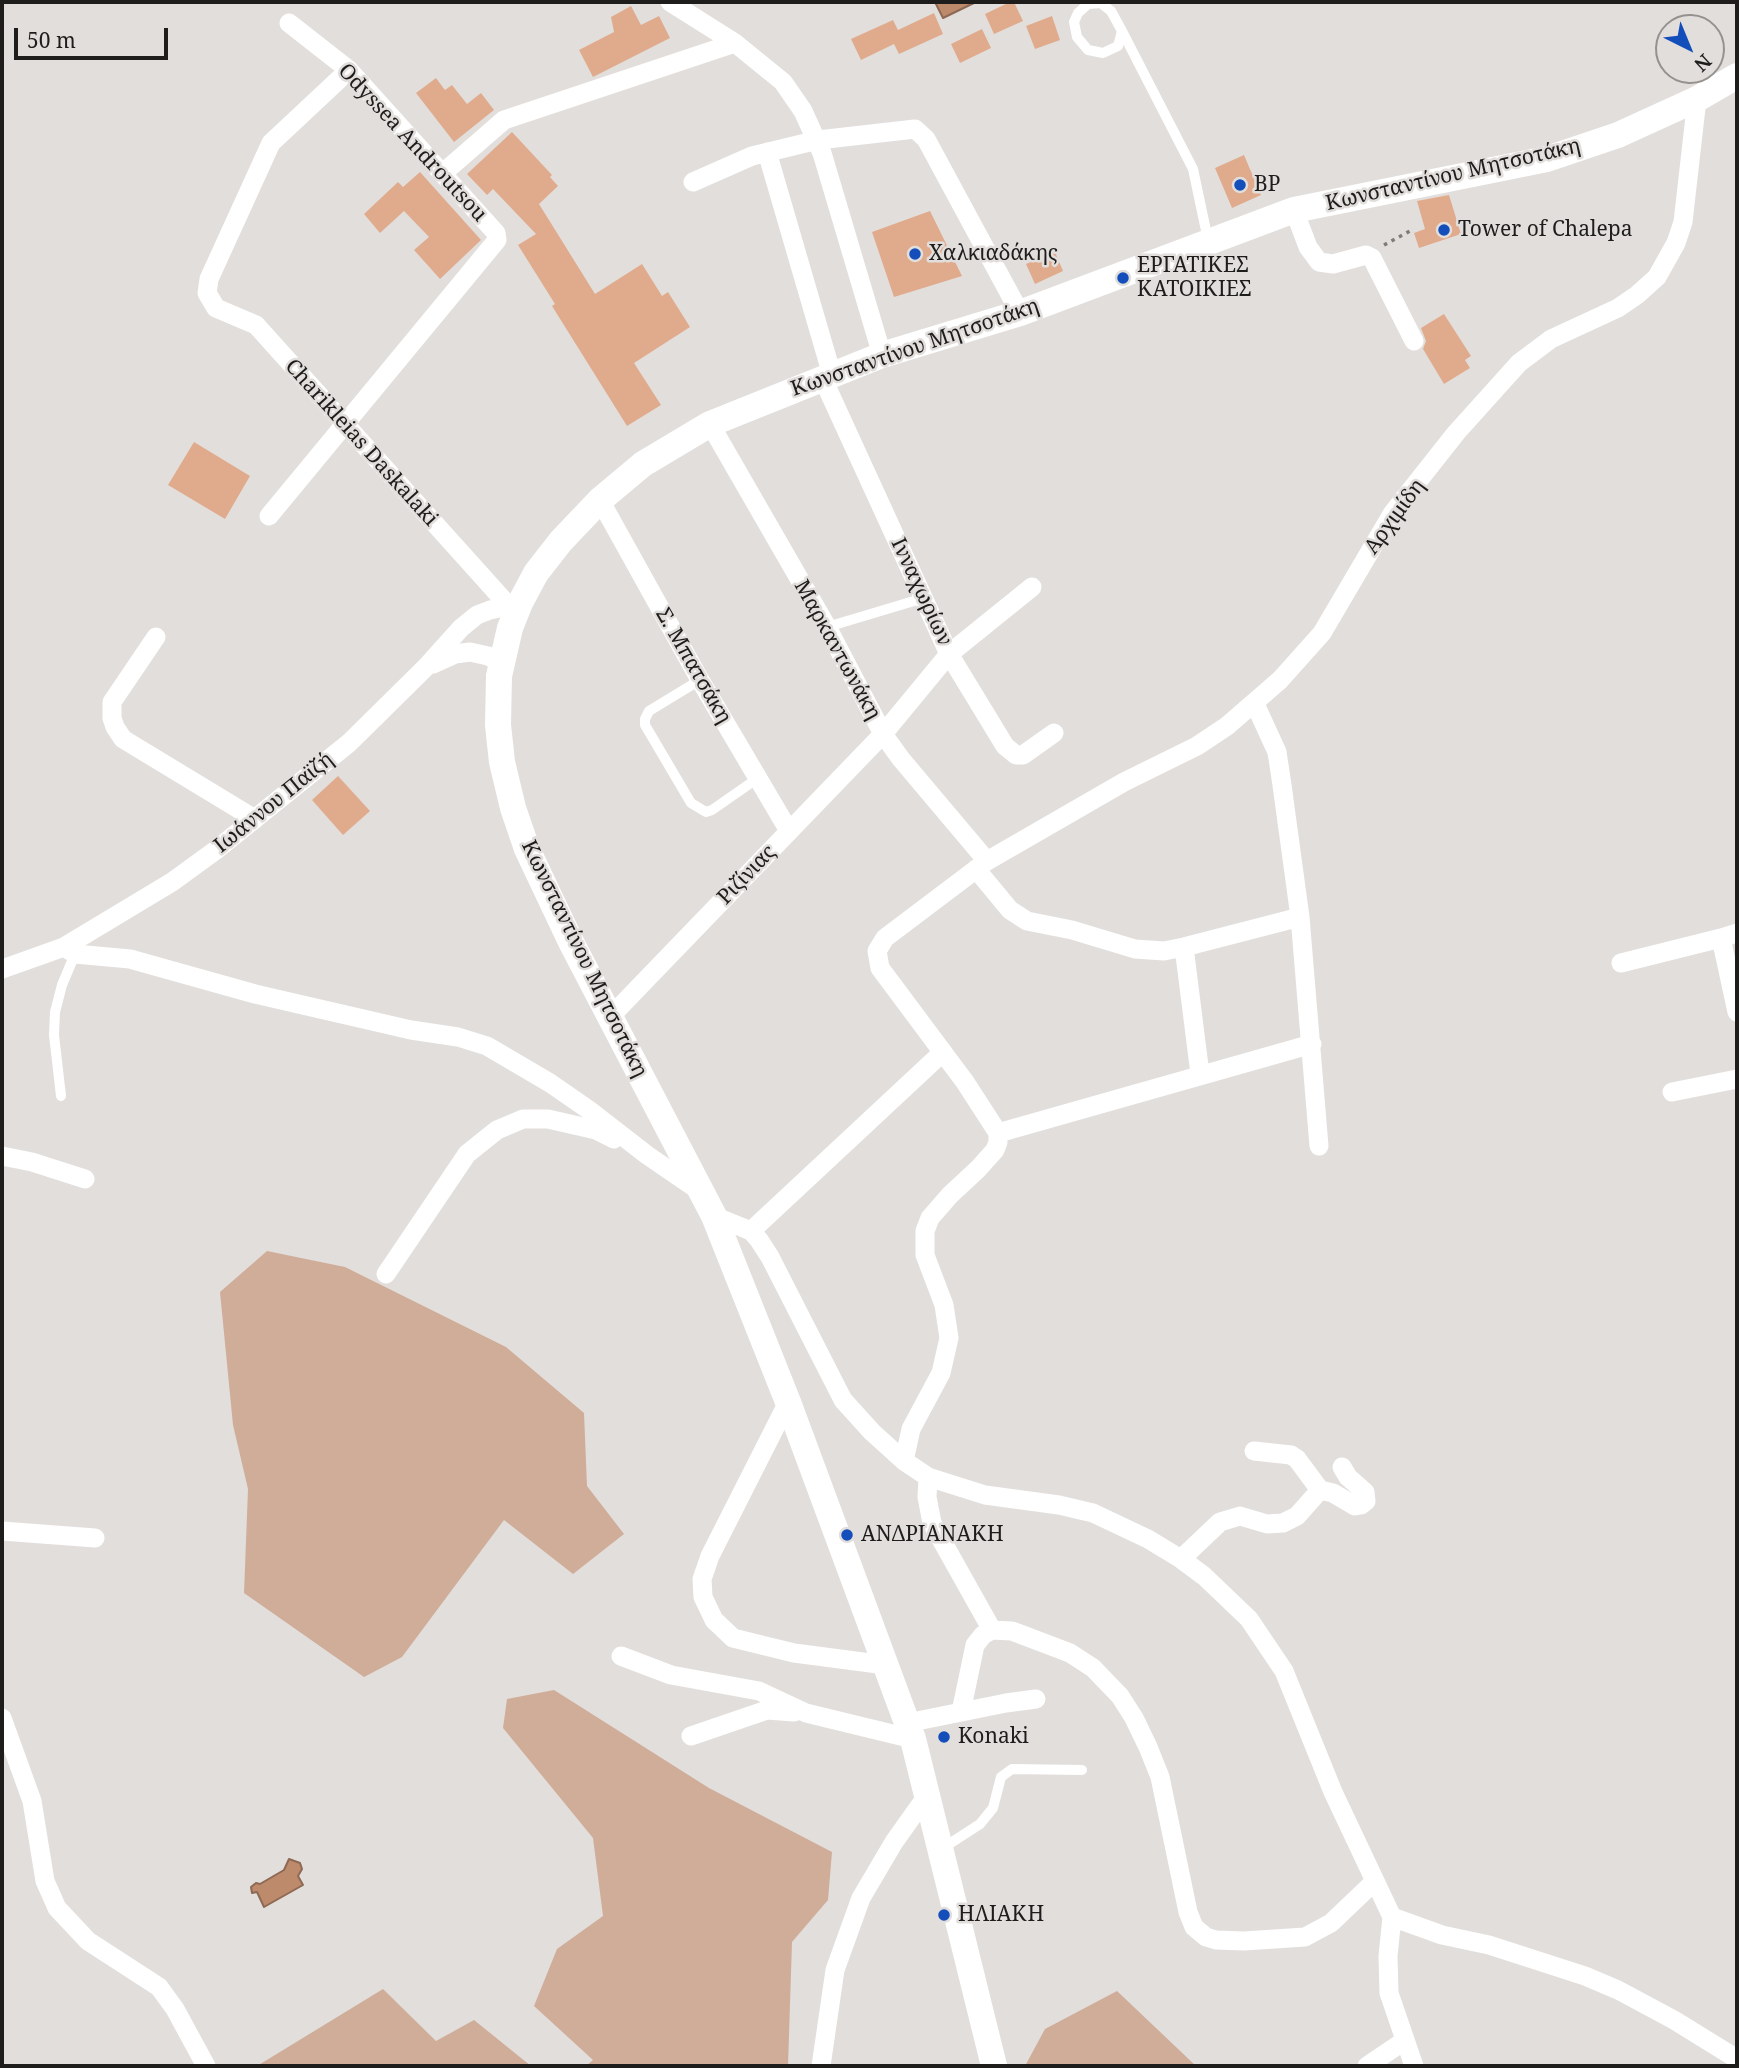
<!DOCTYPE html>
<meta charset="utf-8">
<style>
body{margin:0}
#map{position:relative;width:1739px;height:2068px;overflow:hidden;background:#e2dedc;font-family:"Noto Serif",serif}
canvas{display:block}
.frame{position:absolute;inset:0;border:4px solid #1e1d1c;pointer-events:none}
.north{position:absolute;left:1655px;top:14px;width:70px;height:70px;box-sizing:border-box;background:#e2dedc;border:2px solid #94918f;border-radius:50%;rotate:137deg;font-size:19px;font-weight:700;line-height:28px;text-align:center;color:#1e1d1c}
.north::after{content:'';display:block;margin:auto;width:24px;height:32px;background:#144eba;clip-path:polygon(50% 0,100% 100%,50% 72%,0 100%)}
.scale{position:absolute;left:14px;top:28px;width:154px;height:32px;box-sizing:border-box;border:4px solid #1e1d1c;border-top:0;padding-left:9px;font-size:21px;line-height:24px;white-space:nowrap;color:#1e1d1c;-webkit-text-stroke:5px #e2dedc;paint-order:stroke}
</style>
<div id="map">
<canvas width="1739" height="2068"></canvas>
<div class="frame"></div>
<div class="north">N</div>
<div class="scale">50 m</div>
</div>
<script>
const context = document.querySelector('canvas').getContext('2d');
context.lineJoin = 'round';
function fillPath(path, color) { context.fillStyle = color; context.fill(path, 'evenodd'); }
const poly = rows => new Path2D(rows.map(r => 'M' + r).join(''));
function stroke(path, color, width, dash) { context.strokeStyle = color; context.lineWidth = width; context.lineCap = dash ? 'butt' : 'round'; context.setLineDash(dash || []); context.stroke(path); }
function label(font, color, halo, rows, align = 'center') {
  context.font = font + ' "Noto Serif",serif'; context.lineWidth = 5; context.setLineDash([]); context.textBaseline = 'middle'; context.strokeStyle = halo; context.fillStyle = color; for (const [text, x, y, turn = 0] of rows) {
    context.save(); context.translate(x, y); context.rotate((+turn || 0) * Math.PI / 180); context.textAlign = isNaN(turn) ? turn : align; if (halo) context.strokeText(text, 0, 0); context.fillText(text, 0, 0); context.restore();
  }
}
fillPath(poly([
 [267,1251,345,1267,506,1347,584,1413,587,1486,624,1534,573,1574,504,1520,402,1657,364,1677,244,1593,248,1489,233,1425,220,1292],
 [554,1690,709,1788,832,1852,828,1900,792,1942,788,2066,586,2066,593,2060,534,2006,557,1949,603,1916,593,1838,503,1728,507,1699],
 [383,1989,436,2041,474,2020,531,2066,257,2066],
 [1117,1991,1196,2066,1025,2066,1045,2029]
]), '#cfad99');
const water = poly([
 [935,2,976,2,943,18,935,2],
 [289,1859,300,1863,302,1869,298,1876,303,1885,264,1907,257,1892,252,1893,251,1887,256,1883,260,1884,284,1870,289,1859]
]);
fillPath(water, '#be8a6c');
stroke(water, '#8e6954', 2);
fillPath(poly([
 [1010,2,1014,2,1023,21,994,34,985,14],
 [631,6,641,25,659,16,670,38,593,77,579,50,614,32,611,17],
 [934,13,943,34,899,54,894,44,861,60,851,39,893,20,898,30],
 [1052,16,1060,40,1035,49,1026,26],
 [982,29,991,48,960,63,951,44],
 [436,78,445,90,452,85,467,104,481,93,494,110,454,142,416,93],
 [512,132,552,175,550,177,558,186,539,204,595,294,642,264,662,296,668,292,690,327,634,363,661,405,627,426,552,306,555,304,518,245,536,234,493,189,487,195,467,174],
 [1244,155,1261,195,1232,208,1215,168],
 [420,172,481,240,440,279,414,250,429,237,404,211,380,233,364,214,398,182,403,187],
 [1449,195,1461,234,1419,248,1414,233,1425,229,1417,201],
 [930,211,962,276,894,297,872,232],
 [1055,252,1063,271,1035,284,1026,264],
 [1444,314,1471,356,1465,360,1470,368,1444,384,1423,349,1426,341,1421,328],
 [194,442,250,476,225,519,168,485],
 [338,776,370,811,343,835,312,800]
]), '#e0ab8c');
stroke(poly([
 [1384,245,1410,231]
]), '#7e7c7a', 3.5, [3.5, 5]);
stroke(poly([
 [1122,31,1118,46,1103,53,1088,50,1077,37,1074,22,1078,13,1088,4,1101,3,1111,11,1122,31,1193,169,1208,240],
 [827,627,924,598],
 [700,680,649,711,645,719,645,725,691,803,706,812,712,810,758,778],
 [61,1096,54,1035,55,1012,62,985,75,954],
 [943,1848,980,1824,993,1808,1001,1777,1012,1769,1082,1770]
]), '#fff', 10);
stroke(poly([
 [670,2,735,43,783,82,803,111,822,153,882,355],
 [349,70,271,143,209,279,207,293,216,308,256,325,508,605],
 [767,152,832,375],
 [443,173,504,120,735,43],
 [693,182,752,156,818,140,915,129,926,139,1020,313],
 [1294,210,1308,247,1319,262,1333,264,1366,255,1372,258,1414,341],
 [823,379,949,654,1005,746,1016,755,1023,755,1054,733],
 [710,424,827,627,883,734,901,759,987,861],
 [600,500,700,680,789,831],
 [269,516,497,240,496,233,349,70,289,23],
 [156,637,112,702,112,718,115,727,123,739,255,819],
 [433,664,455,654,470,652,488,656,501,663],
 [1255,704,1277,752,1282,785,1300,917,1319,1146],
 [976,869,1010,910,1027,921,1072,930,1135,949,1164,951,1184,947,1300,917],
 [1737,933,1721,938,1737,1012],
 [64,947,75,954,130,959,255,994,411,1030,458,1037,487,1046,550,1083,589,1110,647,1155,701,1192],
 [1184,947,1200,1074],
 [1621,963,1721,938],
 [2,969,64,947,172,882,216,850,349,743,426,667,461,628,477,615,490,610,516,604],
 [611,1016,883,734,949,654,1032,587],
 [1672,1092,1737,1079],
 [998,1133,1312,1044],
 [2,1156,32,1162,85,1179],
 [714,1216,751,1231,759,1240,770,1257,843,1400,872,1432,904,1461,928,1477,985,1495,1059,1505,1093,1513,1148,1539,1181,1559,1204,1576,1249,1619,1284,1671,1333,1792,1392,1917,1388,1956,1389,1993,1414,2066],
 [751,1231,943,1052],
 [386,1274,467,1154,497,1130,523,1119,548,1119,596,1130,614,1139],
 [788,1402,710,1556,702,1579,703,1597,714,1620,733,1638,794,1653,886,1665],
 [1254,1451,1291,1455,1297,1459,1320,1490],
 [904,1461,911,1429,941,1373,949,1338,944,1305,925,1255,925,1231,930,1218,950,1195,978,1169,995,1150,998,1142,998,1133,965,1082,880,968,877,951,885,938,987,861,1124,782,1197,746,1227,726,1280,680,1322,633,1392,514,1456,433,1519,363,1551,339,1618,308,1637,295,1657,277,1676,243,1683,222,1697,99],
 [928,1477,927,1497,932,1523,992,1630],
 [2,1531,95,1538],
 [1181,1559,1220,1522,1240,1516,1267,1524,1283,1523,1297,1516,1320,1490,1333,1493,1355,1506,1361,1505,1366,1501,1365,1492,1348,1477,1342,1467],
 [621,1656,671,1675,759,1691,806,1713,913,1739],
 [961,1712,975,1645,983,1635,992,1630,1012,1631,1070,1653,1093,1668,1120,1696,1134,1718,1148,1747,1160,1777,1188,1912,1194,1927,1206,1937,1216,1940,1244,1941,1305,1937,1331,1923,1375,1881],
 [2,1718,32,1801,45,1881,57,1908,88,1941,159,1987,175,2009,206,2066],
 [907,1723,1006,1703,1036,1699],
 [691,1736,767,1710,794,1712],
 [1392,1917,1442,1935,1489,1945,1585,1976,1618,1990,1674,2020,1737,2059],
 [821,2066,835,1970,861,1898,894,1842,926,1797],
 [1367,2066,1404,2041]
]), '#fff', 19);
stroke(poly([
 [994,2066,913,1739,788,1402,714,1216,571,942,527,849,513,808,502,762,498,725,499,676,510,628,520,603,536,573,561,541,600,500,643,464,710,424,882,355,1020,313,1294,210,1547,159,1618,135,1697,99,1737,76]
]), '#fff', 26);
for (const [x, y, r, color] of [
 [1240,185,7,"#144eba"],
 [1444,230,7,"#144eba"],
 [915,254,7,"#144eba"],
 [1123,278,7,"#144eba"],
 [847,1535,7,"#144eba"],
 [944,1737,7,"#144eba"],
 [944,1915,7,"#144eba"]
]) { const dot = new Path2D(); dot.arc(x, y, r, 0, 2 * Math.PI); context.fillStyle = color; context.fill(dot); stroke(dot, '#e2dedc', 2.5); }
label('21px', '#1e1d1c', '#e2dedc', [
 ["Odyssea Androutsou",412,143,47],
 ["Κωνσταντίνου Μητσοτάκη",1453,175,-13],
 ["Κωνσταντίνου Μητσοτάκη",915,348,-19],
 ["Charikleias Daskalaki",361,443,48],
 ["Αρχιμίδη",1395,517,-54],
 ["Ινναχωρίων",921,592,65],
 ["Μαρκαντωνάκη",837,650,61],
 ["Σ. Μπατσάκη",693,666,60],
 ["Ιωάννου Παϊζή",274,803,-39],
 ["Ριζίνιας",747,875,-46],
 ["Κωνσταντίνου Μητσοτάκη",584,959,64]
]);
label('21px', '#1e1d1c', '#e2dedc', [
 ["BP",1254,185],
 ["Tower of Chalepa",1458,230],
 ["Χαλκιαδάκης",929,254],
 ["ΕΡΓΑΤΙΚΕΣ",1137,266],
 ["ΚΑΤΟΙΚΙΕΣ",1137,290],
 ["ΑΝΔΡΙΑΝΑΚΗ",861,1535],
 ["Konaki",958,1737],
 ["ΗΛΙΑΚΗ",958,1915]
], 'left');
</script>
